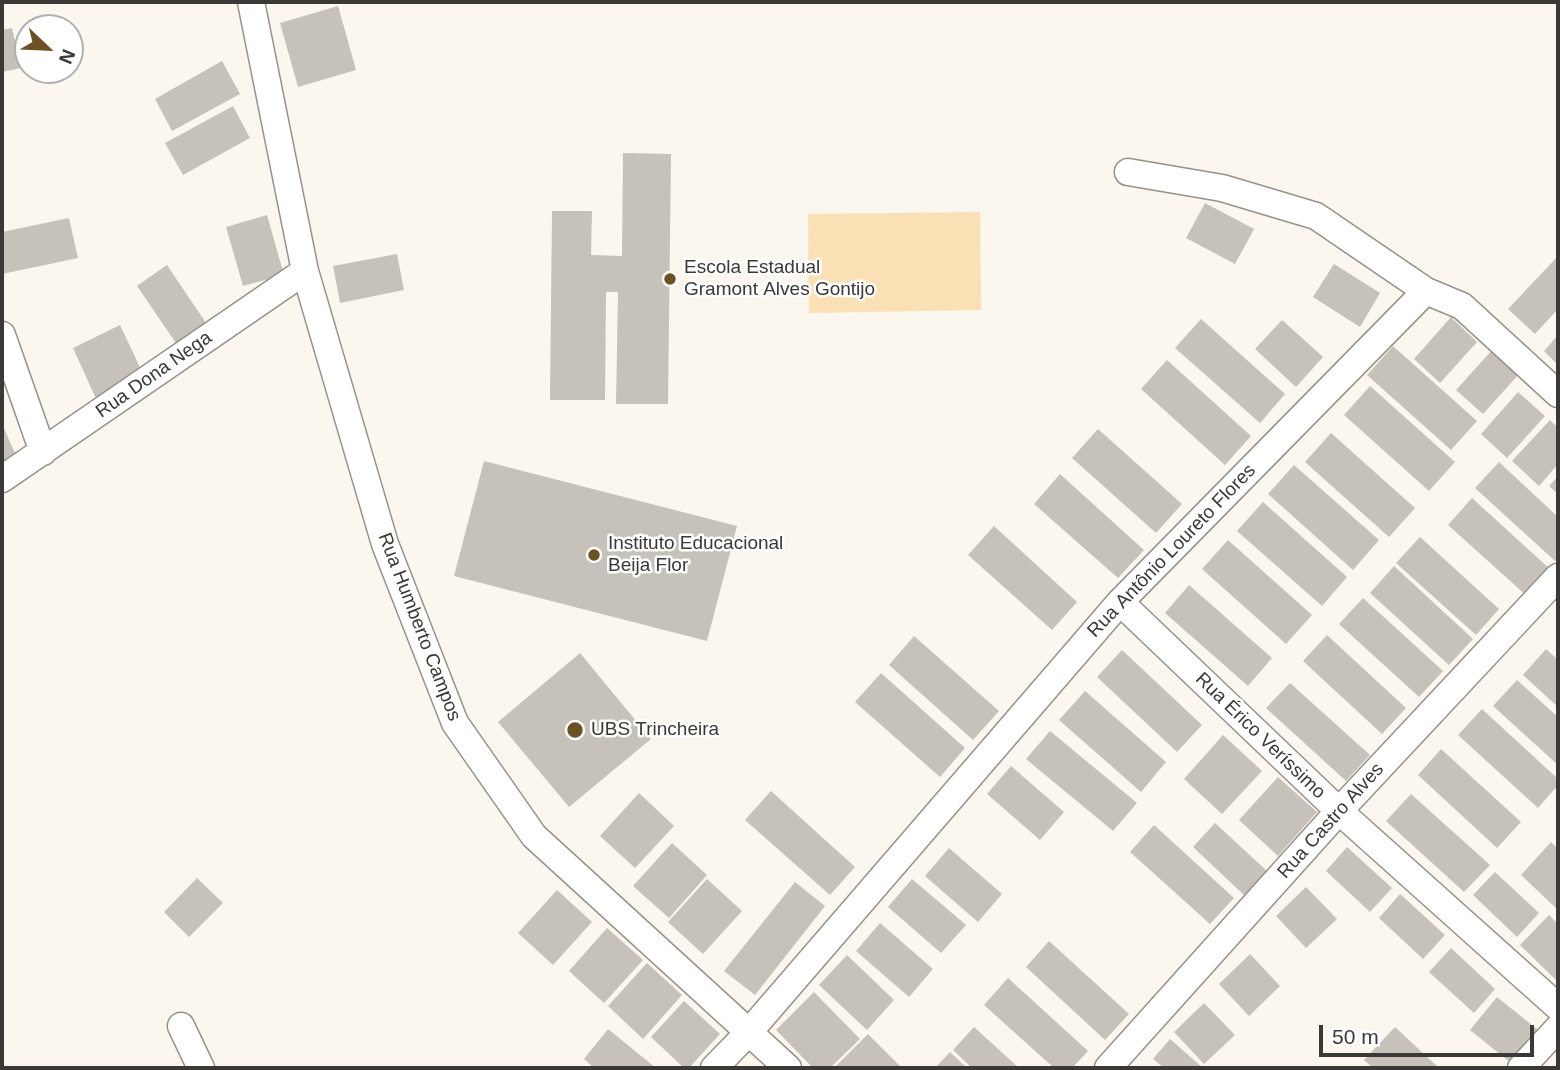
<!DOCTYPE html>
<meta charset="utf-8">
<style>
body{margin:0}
#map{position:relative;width:1560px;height:1070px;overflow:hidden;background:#fbf6ee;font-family:Helvetica,sans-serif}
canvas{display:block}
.frame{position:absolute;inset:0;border:4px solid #3b3936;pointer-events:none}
.north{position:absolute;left:14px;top:14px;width:70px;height:70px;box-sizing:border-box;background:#fff;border:2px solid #b1b0af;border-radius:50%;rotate:113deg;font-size:19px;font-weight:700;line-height:28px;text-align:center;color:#3b3936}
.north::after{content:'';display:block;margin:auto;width:24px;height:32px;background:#6c5223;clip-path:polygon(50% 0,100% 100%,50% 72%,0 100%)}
.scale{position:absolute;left:1319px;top:1025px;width:215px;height:32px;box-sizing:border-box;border:4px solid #3b3936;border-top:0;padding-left:9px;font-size:21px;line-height:24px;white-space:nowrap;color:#3b3936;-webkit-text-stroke:5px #fff;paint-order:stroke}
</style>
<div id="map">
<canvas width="1560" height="1070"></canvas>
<div class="frame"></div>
<div class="north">N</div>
<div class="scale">50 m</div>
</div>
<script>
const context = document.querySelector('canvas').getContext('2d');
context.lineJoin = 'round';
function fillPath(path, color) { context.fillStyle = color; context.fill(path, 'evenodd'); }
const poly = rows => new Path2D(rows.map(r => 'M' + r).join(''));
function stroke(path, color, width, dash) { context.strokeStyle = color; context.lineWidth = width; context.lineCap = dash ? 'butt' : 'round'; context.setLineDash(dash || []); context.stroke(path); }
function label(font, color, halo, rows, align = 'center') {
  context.font = font + ' Helvetica,sans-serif'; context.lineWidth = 5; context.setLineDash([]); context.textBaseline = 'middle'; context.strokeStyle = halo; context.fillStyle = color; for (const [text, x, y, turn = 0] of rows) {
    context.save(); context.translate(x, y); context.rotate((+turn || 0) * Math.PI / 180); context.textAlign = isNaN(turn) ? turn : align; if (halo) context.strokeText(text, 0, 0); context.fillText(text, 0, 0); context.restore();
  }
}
fillPath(poly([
 [980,212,981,310,809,313,808,214]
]), '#fae0b5');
fillPath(poly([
 [338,6,356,70,298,87,280,23],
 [12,28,21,68,2,72,2,30],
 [222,61,240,94,172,131,155,99],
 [233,106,250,138,183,175,165,143],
 [623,153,671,154,668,404,616,404,618,292,606,292,605,400,550,400,552,211,592,211,591,255,622,256],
 [1205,203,1254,229,1235,264,1186,238],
 [267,215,284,275,243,286,226,227],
 [69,218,78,258,2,274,2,232],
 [397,254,404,290,340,303,333,266],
 [1558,256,1558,309,1535,334,1508,309],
 [1334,264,1380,293,1360,327,1313,297],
 [167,265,210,329,180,349,137,286],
 [1451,317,1477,342,1440,383,1414,359],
 [1201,319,1285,394,1260,423,1175,348],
 [1282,320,1323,357,1296,387,1255,349],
 [120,325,145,378,97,401,73,348],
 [1558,335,1558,365,1544,351],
 [1393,346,1477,421,1451,450,1367,375],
 [1493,349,1520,373,1483,414,1456,390],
 [1167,360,1251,436,1225,465,1141,389],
 [1370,386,1455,462,1429,491,1344,415],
 [1518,392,1545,416,1507,458,1481,434],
 [1550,420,1558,428,1558,464,1539,486,1512,461],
 [2,424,18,460,2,468],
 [1098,429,1182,504,1156,533,1072,458],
 [1331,433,1415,508,1389,537,1305,462],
 [484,461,737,526,707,641,454,576],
 [1499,462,1558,517,1558,557,1555,561,1475,488],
 [1294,465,1379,540,1353,570,1268,494],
 [1060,474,1144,550,1118,578,1034,504],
 [1558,476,1558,494,1549,486],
 [1472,498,1552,571,1528,597,1448,525],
 [1263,502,1347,577,1322,606,1237,531],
 [994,526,1077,602,1052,630,968,555],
 [1420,537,1499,609,1476,635,1396,563],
 [1228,540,1312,615,1286,644,1202,569],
 [1394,566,1473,639,1449,665,1370,593],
 [1189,585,1272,658,1248,686,1165,613],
 [1363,598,1443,671,1419,697,1339,624],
 [1327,635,1406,708,1382,734,1303,661],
 [914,636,999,711,973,740,889,665],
 [1546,649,1558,660,1558,707,1523,675],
 [1122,650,1202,725,1177,752,1097,677],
 [580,653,651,739,569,807,498,722],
 [881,673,965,748,940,777,855,702],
 [1517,680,1558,717,1558,765,1493,706],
 [1290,683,1370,755,1346,781,1266,708],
 [1085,691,1166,762,1141,792,1059,720],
 [1482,709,1558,779,1558,785,1538,808,1458,735],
 [1050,731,1137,803,1113,831,1026,759],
 [1223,735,1262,771,1222,814,1184,779],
 [1441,749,1521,822,1497,848,1418,775],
 [1011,766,1064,812,1040,840,987,794],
 [1278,777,1317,812,1278,856,1239,820],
 [771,791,855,867,830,895,745,820],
 [639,793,674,826,635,868,600,836],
 [1411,794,1490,865,1464,892,1386,821],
 [1215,823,1267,871,1245,896,1193,847],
 [1154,825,1234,898,1210,924,1130,852],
 [1551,842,1558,849,1558,910,1521,875],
 [672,843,707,875,669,918,633,886],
 [1347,847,1392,888,1370,912,1326,871],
 [949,848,1002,894,978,922,925,876],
 [1495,872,1539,913,1517,937,1473,895],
 [197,878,223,903,189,937,164,912],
 [707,879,742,911,703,954,668,922],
 [912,879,966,925,941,953,888,907],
 [795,882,825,906,755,995,724,971],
 [1306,887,1337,919,1306,948,1276,916],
 [557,890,592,922,553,965,518,933],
 [1400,894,1445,935,1423,959,1379,918],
 [1549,915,1558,924,1558,982,1520,945],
 [880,923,933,969,909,997,856,951],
 [607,928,643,960,604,1003,569,971],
 [1049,941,1129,1014,1105,1040,1026,967],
 [1451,948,1495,989,1474,1013,1429,972],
 [1250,954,1280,986,1249,1016,1219,984],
 [847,955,894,1000,867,1030,819,985],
 [647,963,682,995,643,1039,608,1006],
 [1008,978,1088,1051,1072,1068,1054,1068,984,1005],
 [814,992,860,1039,830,1068,813,1068,776,1030],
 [1497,997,1538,1030,1511,1063,1470,1030],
 [684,1001,720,1034,689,1068,684,1068,651,1037],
 [1204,1003,1235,1035,1204,1064,1174,1032],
 [974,1027,1019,1068,972,1068,953,1050],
 [1395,1027,1439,1068,1373,1068,1364,1060],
 [608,1029,656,1068,594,1068,584,1059],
 [868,1034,902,1068,834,1068],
 [1170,1039,1203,1068,1164,1068,1153,1059],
 [950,1052,967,1068,935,1068]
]), '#c6c1b9');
const minor = poly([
 [251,2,305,271,385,544,455,723,534,836,788,1068],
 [1426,291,1462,306,1558,394],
 [2,335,43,452],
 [2,479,305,271],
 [1120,602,1339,811,1558,1007],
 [181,1026,201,1068],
 [714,1068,749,1032,1120,602,1426,291,1316,216,1222,188,1128,172],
 [1108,1068,1339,811,1558,577],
 [1521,1068,1558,1028]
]);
stroke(minor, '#96928a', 29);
stroke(minor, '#fff', 26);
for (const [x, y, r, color] of [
 [670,279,7,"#6c5223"],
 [594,555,7,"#6c5223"],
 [575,730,9,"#6c5223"]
]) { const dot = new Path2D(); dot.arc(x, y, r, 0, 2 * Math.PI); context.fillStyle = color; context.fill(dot); stroke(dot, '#fff', 2.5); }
label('19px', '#3b3936', '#fff', [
 ["Escola Estadual",684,268],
 ["Gramont Alves Gontijo",684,290],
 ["Instituto Educacional",608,544],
 ["Beija Flor",608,566],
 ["UBS Trincheira",591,730]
], 'left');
label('19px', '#3b3936', '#fff', [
 ["Rua Dona Nega",154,375,-35],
 ["Rua Antônio Loureto Flores",1172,551,-46],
 ["Rua Humberto Campos",419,627,69],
 ["Rua Érico Veríssimo",1260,736,44],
 ["Rua Castro Alves",1331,821,-48]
]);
</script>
